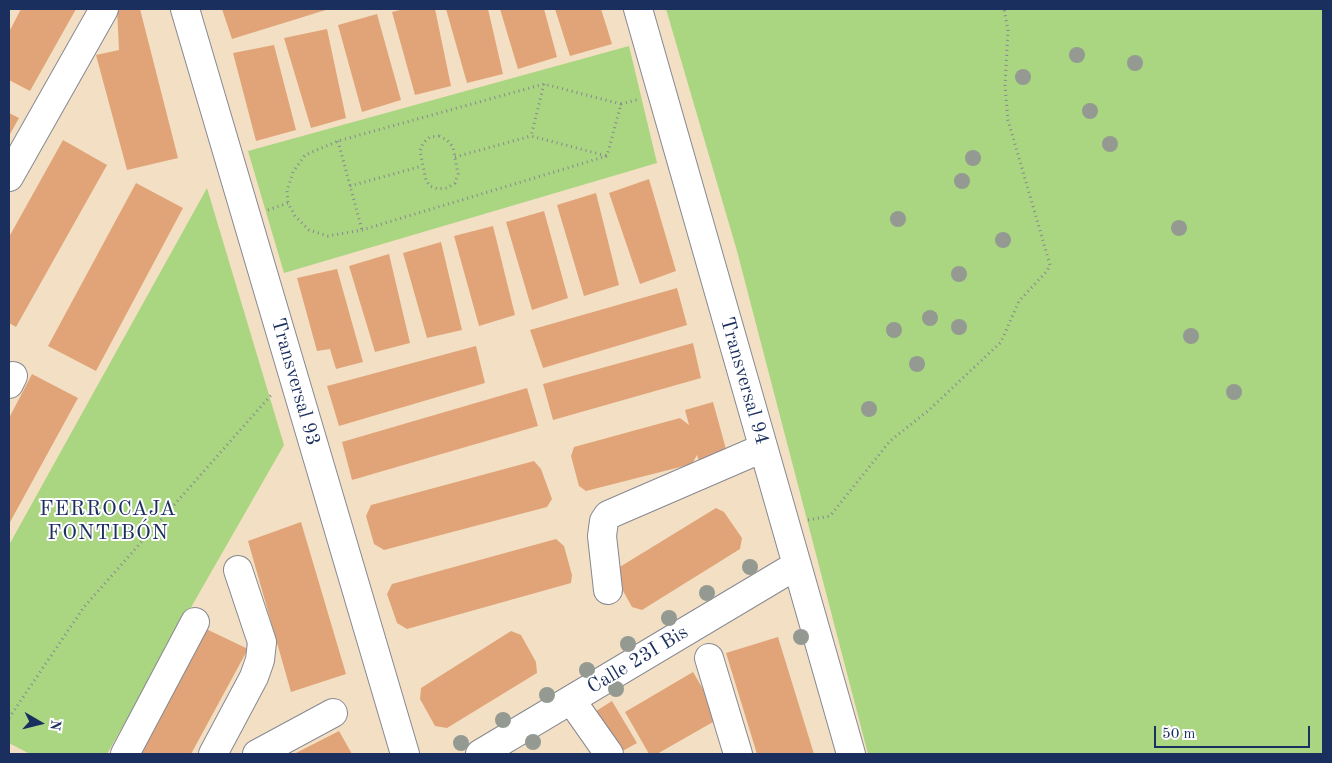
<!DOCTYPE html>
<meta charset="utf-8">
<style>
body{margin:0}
#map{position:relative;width:1332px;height:763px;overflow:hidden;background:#f3e0c4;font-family:"Old Standard TT",serif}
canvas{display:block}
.frame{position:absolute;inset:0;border:10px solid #1b2f5e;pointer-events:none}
.north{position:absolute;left:15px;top:698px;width:50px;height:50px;-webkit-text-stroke:4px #fff;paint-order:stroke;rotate:98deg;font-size:14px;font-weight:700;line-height:20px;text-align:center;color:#1b2f5e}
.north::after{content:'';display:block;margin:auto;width:18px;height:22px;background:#1b2f5e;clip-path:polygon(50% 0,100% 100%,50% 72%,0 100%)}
.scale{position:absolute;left:1154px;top:726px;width:156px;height:22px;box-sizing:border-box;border:2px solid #1b2f5e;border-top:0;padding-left:6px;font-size:15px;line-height:18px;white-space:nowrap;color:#1b2f5e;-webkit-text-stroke:4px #fff;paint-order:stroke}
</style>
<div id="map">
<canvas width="1332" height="763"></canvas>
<div class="frame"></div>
<div class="north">N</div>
<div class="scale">50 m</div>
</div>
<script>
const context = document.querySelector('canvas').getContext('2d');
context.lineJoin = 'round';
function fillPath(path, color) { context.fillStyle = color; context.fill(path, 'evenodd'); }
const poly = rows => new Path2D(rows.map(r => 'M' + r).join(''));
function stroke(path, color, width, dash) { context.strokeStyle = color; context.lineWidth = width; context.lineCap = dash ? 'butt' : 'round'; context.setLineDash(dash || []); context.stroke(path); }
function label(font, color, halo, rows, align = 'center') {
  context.font = font + ' "Old Standard TT",serif'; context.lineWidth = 4; context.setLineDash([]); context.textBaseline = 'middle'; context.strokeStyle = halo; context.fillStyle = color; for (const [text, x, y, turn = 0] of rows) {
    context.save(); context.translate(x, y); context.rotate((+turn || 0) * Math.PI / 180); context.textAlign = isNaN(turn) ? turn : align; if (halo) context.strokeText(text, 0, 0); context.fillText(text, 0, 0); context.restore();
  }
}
fillPath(poly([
 [666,9,1323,9,1323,754,868,754,737,251],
 [629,46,657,163,284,273,248,151],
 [207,188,284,445,107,754,30,754,9,743,9,545]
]), '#aad581');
fillPath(poly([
 [21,9,76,9,30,91,9,80,9,32],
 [117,9,140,9,178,158,127,170,96,55,119,50],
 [222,9,329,9,232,39],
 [404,9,435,9,451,86,415,95,392,12],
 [446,9,488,9,503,74,467,83],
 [500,9,544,9,557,57,518,69],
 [555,9,601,9,612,44,570,56],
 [377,14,401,100,362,112,338,25],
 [327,29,346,118,311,128,284,38],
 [274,45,296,130,256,141,233,53],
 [9,113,19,118,9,136],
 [63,140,107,165,16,327,9,323,9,237],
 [649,179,676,271,640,284,609,193],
 [136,183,183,208,96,371,48,346],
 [596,193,619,285,584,296,557,205],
 [544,211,568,298,532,310,506,222],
 [493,226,515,315,479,326,454,236],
 [441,242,462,330,427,338,403,253],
 [389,254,410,343,375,352,349,266],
 [337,269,363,362,336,369,330,349,317,351,297,278],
 [677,288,687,325,543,368,530,330],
 [693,343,701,378,553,420,543,384],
 [476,346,485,383,339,426,327,386],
 [32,374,78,398,9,524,9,418],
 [527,388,538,426,352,480,342,442],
 [713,402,729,460,701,468,697,455,692,464,586,491,579,486,571,456,574,447,680,418,689,425,685,410],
 [534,461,541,469,552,499,547,507,384,550,374,544,366,516,371,505],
 [716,508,724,512,742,538,740,549,642,610,632,607,617,580,618,568],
 [301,522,346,674,291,692,248,541],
 [556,539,564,546,572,575,571,583,407,629,397,623,387,594,392,584],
 [200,626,248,649,191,754,133,754],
 [511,631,521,635,536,662,537,673,447,728,435,726,420,699,421,688],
 [778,637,814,754,757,754,726,653],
 [693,672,720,718,657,754,649,754,625,712],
 [612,701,637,743,617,754,593,713],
 [339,731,352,754,294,754]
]), '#e1a478');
const minor = poly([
 [185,9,405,754],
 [638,9,851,754],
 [9,177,104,9],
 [9,384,13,376],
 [608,590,602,536,604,521,608,515,763,448],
 [709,658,738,754],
 [571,700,609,754],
 [125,754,195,622],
 [213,754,254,677,260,660,262,642,238,570],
 [257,754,333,713],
 [480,754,797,565]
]);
stroke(minor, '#878891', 30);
stroke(poly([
 [544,84,531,136,607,156],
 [621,104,640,99],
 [439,136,447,140,453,147,458,174,455,183,447,188,438,189,430,186,426,180,420,151,423,143,430,137,439,136],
 [338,141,362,230],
 [455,157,531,136],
 [350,186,422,166],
 [268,210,288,203,295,216,309,230,328,236,362,230,607,156,621,104,544,84,338,141,305,155,293,172,287,191,288,203],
 [808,520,830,516,890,441,929,410,1001,342,1019,301,1047,271,1050,265,1008,120,1005,86,1008,30,1004,9],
 [9,718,84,607,273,393]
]), '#878891', 3, [1, 4]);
stroke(minor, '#fff', 28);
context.fillStyle = '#949a91';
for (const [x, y] of [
 [1077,55],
 [1135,63],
 [1023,77],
 [1090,111],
 [1110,144],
 [973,158],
 [962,181],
 [898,219],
 [1179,228],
 [1003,240],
 [959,274],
 [930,318],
 [959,327],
 [894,330],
 [1191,336],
 [917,364],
 [1234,392],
 [869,409],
 [750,567],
 [707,593],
 [669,618],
 [801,637],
 [628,644],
 [587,670],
 [616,689],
 [547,695],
 [503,720],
 [533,742],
 [461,743]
]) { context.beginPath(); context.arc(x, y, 8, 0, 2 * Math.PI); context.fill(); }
label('20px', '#1b2f5e', '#fff', [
 ["Transversal 94",744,381,74],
 ["Transversal 93",295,382,74],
 ["Calle 23I Bis",638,660,-31]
]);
context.letterSpacing = '1px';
label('21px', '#1b2f5e', '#fff', [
 ["FERROCAJA",108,509],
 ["FONTIBÓN",108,533]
]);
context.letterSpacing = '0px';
</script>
